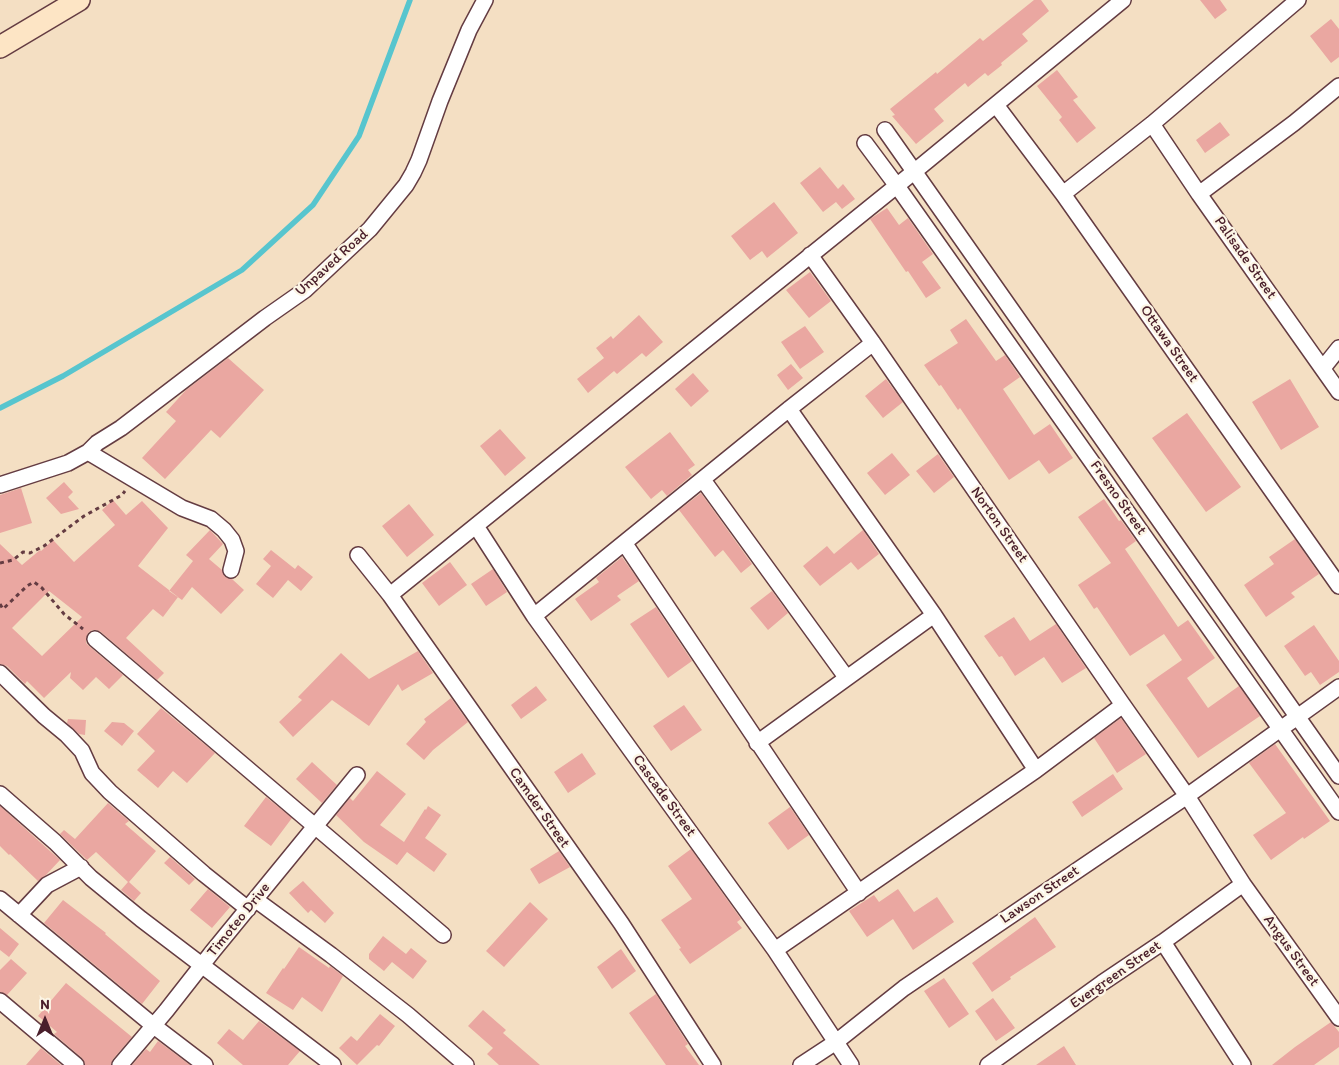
<!DOCTYPE html>
<style>
body{margin:0}
#map{position:relative;width:1339px;height:1065px;overflow:hidden;background:#f4dfc3;font-family:Itim,sans-serif}
canvas{display:block}
.north{position:absolute;left:20px;top:995px;width:50px;height:50px;-webkit-text-stroke:4px #fcf5e5;paint-order:stroke;rotate:0deg;font-size:14px;font-weight:700;line-height:20px;text-align:center;color:#4a1f2b}
.north::after{content:'';display:block;margin:auto;width:18px;height:22px;background:#4a1f2b;clip-path:polygon(50% 0,100% 100%,50% 72%,0 100%)}
</style>
<div id="map">
<canvas width="1339" height="1065"></canvas>
<div class="north">N</div>
</div>
<script>
const context = document.querySelector('canvas').getContext('2d');
context.lineJoin = 'round';
const poly = rows => new Path2D(rows.map(r => 'M' + r).join(''));
function stroke(path, color, width, dash) { context.strokeStyle = color; context.lineWidth = width; context.lineCap = dash ? 'butt' : 'round'; context.setLineDash(dash || []); context.stroke(path); }
function fillPath(path, color) { context.fillStyle = color; context.fill(path, 'evenodd'); }
function label(font, color, halo, rows, align = 'center') {
  context.font = font + ' Itim,sans-serif'; context.lineWidth = 4.5; context.setLineDash([]); context.textBaseline = 'middle'; context.strokeStyle = halo; context.fillStyle = color; for (const [text, x, y, turn = 0] of rows) {
    context.save(); context.translate(x, y); context.rotate((+turn || 0) * Math.PI / 180); context.textAlign = isNaN(turn) ? turn : align; if (halo) context.strokeText(text, 0, 0); context.fillText(text, 0, 0); context.restore();
  }
}
stroke(poly([
 [0,408,63,376,242,270,313,205,359,136,410,0]
]), '#57c5ce', 5.5);
fillPath(poly([
 [1034,0,1041,0,1049,11,1022,34,1028,41,1001,63,1002,65,988,76,985,73,968,87,965,83,934,109,944,121,916,144,892,116,895,115,890,109,936,72,937,74,980,38,983,41],
 [1200,0,1220,0,1227,10,1215,19],
 [1331,19,1339,29,1339,57,1331,63,1310,36],
 [1057,70,1078,97,1073,100,1096,128,1077,143,1059,120,1062,117,1037,86],
 [1220,122,1230,135,1205,153,1196,140],
 [820,167,838,189,843,184,855,199,842,209,836,202,823,212,800,183],
 [774,202,798,233,767,258,762,251,750,260,731,236],
 [887,208,899,225,908,218,933,254,922,262,941,288,926,298,908,271,906,272,870,219],
 [810,272,831,301,809,318,786,290],
 [639,315,663,342,646,357,642,353,617,374,614,371,588,393,577,379,604,358,596,348,611,336,613,339],
 [966,319,996,361,1005,355,1020,377,1003,389,1034,435,1050,424,1073,458,1049,474,1039,460,1009,480,960,408,958,410,941,385,939,386,924,365,958,343,950,330],
 [805,326,824,352,800,369,781,342],
 [228,358,264,390,220,438,211,430,165,479,142,458,176,421,166,412,186,390],
 [791,364,803,378,788,390,777,375],
 [693,373,709,391,691,407,675,389],
 [886,379,903,402,883,418,865,396],
 [1290,379,1319,427,1281,450,1252,402],
 [1187,413,1241,487,1206,512,1152,438],
 [500,429,526,458,505,476,480,446],
 [670,432,695,465,688,470,692,475,667,496,662,490,651,499,625,467],
 [892,453,910,475,885,495,867,473],
 [938,454,954,477,934,493,916,471],
 [64,482,73,492,68,497,79,509,61,514,46,498],
 [21,488,32,523,0,533,0,495],
 [701,493,752,564,741,573,723,550,715,557,679,510],
 [1104,499,1119,521,1121,520,1136,541,1125,549,1178,627,1188,620,1215,658,1187,678,1208,708,1239,686,1260,716,1198,758,1146,685,1182,660,1164,634,1130,656,1097,607,1094,609,1078,585,1111,563,1078,517],
 [113,500,126,515,142,501,168,528,138,566,178,597,163,617,153,609,126,638,164,673,157,680,101,632,97,630,92,630,88,633,86,638,86,643,89,646,123,675,109,689,96,677,83,690,70,678,71,672,44,698,27,681,25,684,7,666,0,664,0,544,22,565,40,550,41,551,53,540,74,562,115,525,102,510],
 [49,591,82,617,42,656,12,628],
 [409,504,434,535,407,557,382,526],
 [210,530,223,544,209,559,222,570,225,577,232,579,244,590,221,614,192,587,182,600,169,591,193,561,186,555],
 [863,530,879,554,858,570,851,562,820,586,803,566,827,546,834,554],
 [1295,539,1319,574,1291,593,1295,597,1266,617,1244,585,1274,564,1269,557],
 [271,550,295,569,298,565,313,577,301,591,288,580,273,598,256,584,271,566,263,559],
 [622,557,639,581,617,596,621,600,591,621,575,599,599,582,596,578],
 [450,562,467,585,439,606,422,583],
 [493,569,507,592,486,606,471,584],
 [772,591,788,613,768,630,750,608],
 [656,607,692,661,668,678,630,624],
 [1014,617,1030,641,1056,624,1086,668,1062,683,1044,657,1015,676,1002,656,999,657,984,636],
 [1314,625,1339,661,1339,672,1320,685,1311,672,1305,676,1284,646],
 [418,651,433,673,402,691,398,684,369,726,332,700,293,737,279,722,302,700,298,697,341,653,369,679],
 [536,686,547,700,521,719,511,705],
 [451,698,468,722,433,750,424,760,406,744,426,722,424,719],
 [684,705,702,730,671,751,653,726],
 [161,708,215,753,187,783,173,771,158,788,137,770,155,751,137,734],
 [1121,718,1146,754,1117,773,1094,738],
 [68,719,86,720,85,735,79,734,67,723],
 [112,722,124,723,134,731,122,746,104,731],
 [1275,744,1330,821,1304,839,1303,837,1271,860,1253,835,1286,813,1249,763],
 [582,753,596,774,568,793,554,772],
 [312,762,337,785,322,803,296,779],
 [377,771,406,794,380,825,404,842,425,809,426,810,428,806,441,815,425,838,447,854,434,872,407,852,397,865,364,842,336,815,350,798,353,801],
 [1113,774,1123,789,1082,817,1072,802],
 [266,797,292,818,271,846,244,826],
 [108,803,129,821,125,824,156,851,129,882,141,893,134,901,121,890,128,882,96,852,87,860,60,834,64,830,75,839],
 [0,806,60,860,46,875,38,881,10,854,9,855,0,846],
 [790,807,809,835,788,850,768,823],
 [691,849,741,919,737,922,742,928,690,964,679,949,681,948,661,920,692,899,668,866],
 [559,851,570,867,539,884,530,869],
 [170,857,195,879,189,885,164,863],
 [303,881,334,913,325,923,311,910,308,913,289,893],
 [208,889,230,907,212,928,190,910],
 [898,889,914,912,937,897,954,922,913,950,893,919,867,937,849,911,874,895,879,902],
 [63,900,106,933,105,934,160,981,142,1004,44,923],
 [530,902,548,919,504,967,486,951],
 [1035,917,1056,947,1010,977,1011,979,992,992,972,963],
 [0,928,19,944,9,957,0,950],
 [383,936,406,954,411,948,427,961,413,979,392,962,384,971,369,959,369,954],
 [299,947,329,968,330,966,343,976,322,1012,302,997,293,1010,266,993,283,968,284,969],
 [621,949,636,971,612,989,597,967],
 [11,959,27,973,7,995,0,992,0,970],
 [944,978,969,1014,949,1028,924,991],
 [66,983,132,1037,113,1059,111,1065,85,1065,82,1058,54,1034,57,1032,38,1016],
 [656,994,688,1044,685,1046,699,1065,666,1065,629,1013],
 [993,998,1015,1028,996,1041,975,1011],
 [483,1010,506,1030,503,1033,540,1065,499,1065,487,1054,493,1048,468,1026],
 [380,1014,395,1026,379,1046,377,1045,357,1065,339,1048,351,1036,357,1041],
 [259,1021,300,1051,288,1065,243,1065,217,1043,229,1029,243,1040],
 [1331,1022,1339,1032,1339,1047,1314,1065,1272,1065,1295,1047],
 [158,1041,190,1065,132,1065,146,1049,150,1052],
 [1064,1046,1076,1065,1036,1065],
 [41,1048,61,1065,26,1065]
]), '#eaa7a1');
const street = poly([
 [996,105,1063,194,1339,586],
 [1152,124,1199,194,1339,392],
 [885,130,1339,776],
 [865,143,897,186,1339,812],
 [1063,194,1152,124,1298,0],
 [1199,194,1294,123,1339,86],
 [810,255,873,343,1123,705,1187,796,1243,884,1339,1018],
 [1323,368,1339,348],
 [789,409,934,615,1036,770],
 [88,452,182,508,211,519,224,530,232,540,236,551,231,570],
 [703,480,846,677],
 [0,485,68,463,88,452,97,443,121,428,265,318,305,290,370,229,406,185,413,173,419,160,440,101,469,30,485,0],
 [476,526,534,616,775,950,851,1065],
 [625,544,859,893],
 [358,555,390,595,621,923,713,1065],
 [390,595,915,171,1123,0],
 [534,616,789,409,873,343],
 [95,639,443,935],
 [0,673,44,716,67,735,82,751,92,773,110,792,204,874,248,909],
 [757,743,934,615],
 [0,794,55,842,91,878,141,919,333,1065],
 [0,899,154,1026,205,1065],
 [256,900,331,955,408,1015,466,1065],
 [19,915,47,885,81,867],
 [1163,942,1243,1065],
 [775,950,1036,770,1123,705],
 [0,1001,76,1065],
 [120,1065,166,1011,213,951,357,775],
 [801,1065,836,1042,904,988,1187,796,1339,687],
 [988,1065,1102,983,1163,942,1243,884]
]);
const secondary = poly([
 [0,47,79,0]
]);
stroke(street, '#643c42', 18);
stroke(secondary, '#643c42', 24);
stroke(poly([
 [0,563,13,560,23,552,30,553,44,546,84,516,122,495,125,491],
 [0,604,3,609,27,586,34,582,42,588,64,614,83,629]
]), '#643c42', 3, [4, 4]);
stroke(street, '#fff', 15);
stroke(secondary, '#fde5c5', 21);
label('15px', '#4a1f2b', '#fcf5e5', [
 ["Palisade Street",1245,258,55],
 ["Unpaved Road",332,263,-42],
 ["Ottawa Street",1169,344,55],
 ["Fresno Street",1118,498,55],
 ["Norton Street",999,525,55],
 ["Cascade Street",664,796,54],
 ["Camder Street",539,808,55],
 ["Lawson Street",1040,895,-34],
 ["Timoteo Drive",239,920,-51],
 ["Angus Street",1291,951,54],
 ["Evergreen Street",1116,975,-35]
]);
</script>
